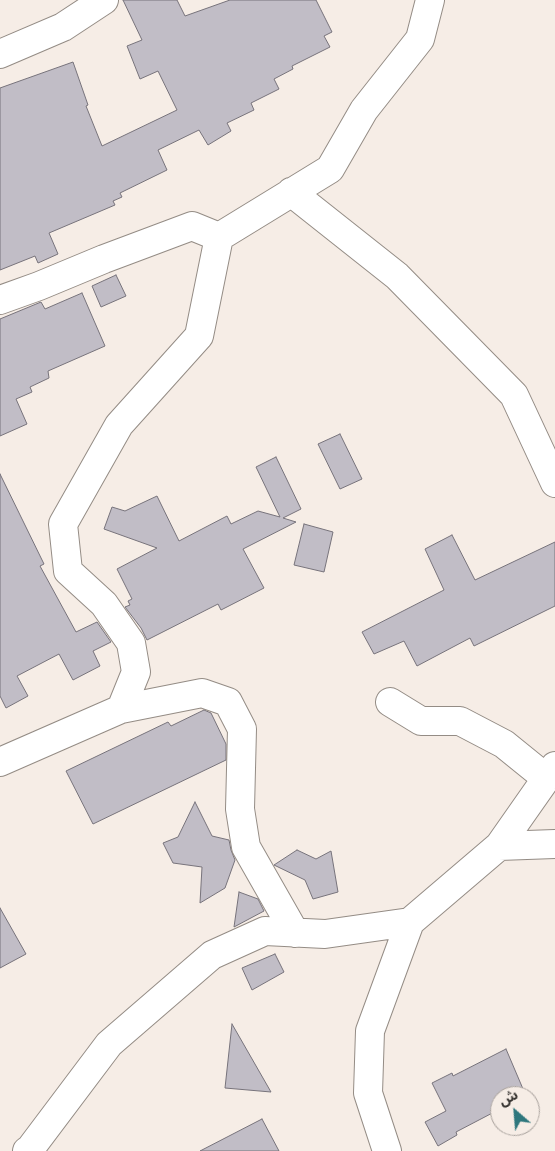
<!DOCTYPE html>
<meta charset="utf-8">
<style>
body{margin:0}
#map{position:relative;width:555px;height:1151px;overflow:hidden;background:#f6ede6;font-family:"Source Sans 3","Noto Sans Arabic",sans-serif}
canvas{display:block}
.north{position:absolute;left:490px;top:1086px;width:50px;height:50px;box-sizing:border-box;background:#f6ede6;border:1px solid #a9a29d;border-radius:50%;rotate:333deg;font-size:14px;font-weight:700;line-height:20px;text-align:center;color:#35322f}
.north::after{content:'';display:block;margin:auto;width:18px;height:22px;background:#2e777d;clip-path:polygon(50% 0,100% 100%,50% 72%,0 100%)}
</style>
<div id="map">
<canvas width="555" height="1151"></canvas>
<div class="north">ش</div>
</div>
<script>
const context = document.querySelector('canvas').getContext('2d');
context.lineJoin = 'round';
function fillPath(path, color) { context.fillStyle = color; context.fill(path, 'evenodd'); }
const poly = rows => new Path2D(rows.map(r => 'M' + r).join(''));
function stroke(path, color, width, dash) { context.strokeStyle = color; context.lineWidth = width; context.lineCap = dash ? 'butt' : 'round'; context.setLineDash(dash || []); context.stroke(path); }
const building = poly([
 [123,0,177,0,185,16,230,0,316,0,332,32,324,36,330,47,292,66,293,69,274,79,279,89,251,103,254,110,227,123,231,131,208,145,199,130,158,150,167,170,120,193,122,197,113,201,115,205,49,233,58,254,38,263,35,256,0,270,0,88,73,62,88,105,86,106,102,146,177,110,158,71,140,79,127,46,142,40,123,0],
 [116,275,126,296,101,307,92,286,116,275],
 [82,293,105,346,48,371,49,378,30,387,32,392,16,399,27,424,0,436,0,319,41,302,45,309,82,293],
 [340,434,362,479,340,489,318,444,340,434],
 [276,457,301,509,283,518,296,522,243,549,264,588,221,610,218,604,147,640,141,628,125,607,130,605,128,601,132,599,117,569,157,548,104,529,112,507,125,511,157,496,179,541,227,516,231,524,258,511,280,517,256,467,276,457],
 [0,474,44,564,40,566,76,632,97,622,111,642,93,651,100,666,73,680,59,654,17,676,28,696,6,708,0,696,0,474],
 [304,524,333,532,324,572,294,565,304,524],
 [452,535,475,580,555,542,555,606,474,646,470,638,417,666,404,641,374,654,362,632,444,590,425,549,452,535],
 [204,710,211,713,226,744,226,760,93,824,66,771,168,722,171,726,204,710],
 [195,802,212,836,229,840,231,850,235,860,225,888,200,903,202,867,173,863,163,843,178,837,195,802],
 [297,850,316,859,331,851,338,892,313,899,305,880,274,865,297,850],
 [239,892,258,899,264,911,234,927,239,892],
 [0,908,26,954,0,968,0,908],
 [275,954,284,972,252,990,242,968,275,954],
 [232,1024,271,1092,225,1088,232,1024],
 [506,1049,526,1096,500,1096,500,1109,456,1132,457,1135,438,1146,425,1122,446,1111,432,1083,452,1073,453,1076,506,1049],
 [262,1119,279,1151,200,1151,262,1119]
]);
fillPath(building, '#c1bdc6');
stroke(building, '#77737b', 1);
const street = poly([
 [0,54,63,27,104,0],
 [291,192,397,276,514,395,555,483],
 [0,300,39,286,104,259,192,226,219,237,330,169,364,110,420,39,430,0],
 [390,702,421,721,460,721,504,744,546,778],
 [121,709,202,693,228,702,242,729,240,809,246,847,295,933],
 [0,762,121,709,136,672,131,643,104,604,68,571,63,524,119,425,199,336,219,237],
 [499,846,555,844],
 [27,1151,30,1149,109,1044,212,955,265,931,325,934,410,922],
 [387,1151,368,1093,370,1031,410,922,499,846,555,766]
]);
stroke(street, '#948c85', 30);
stroke(street, '#fff', 28);
</script>
